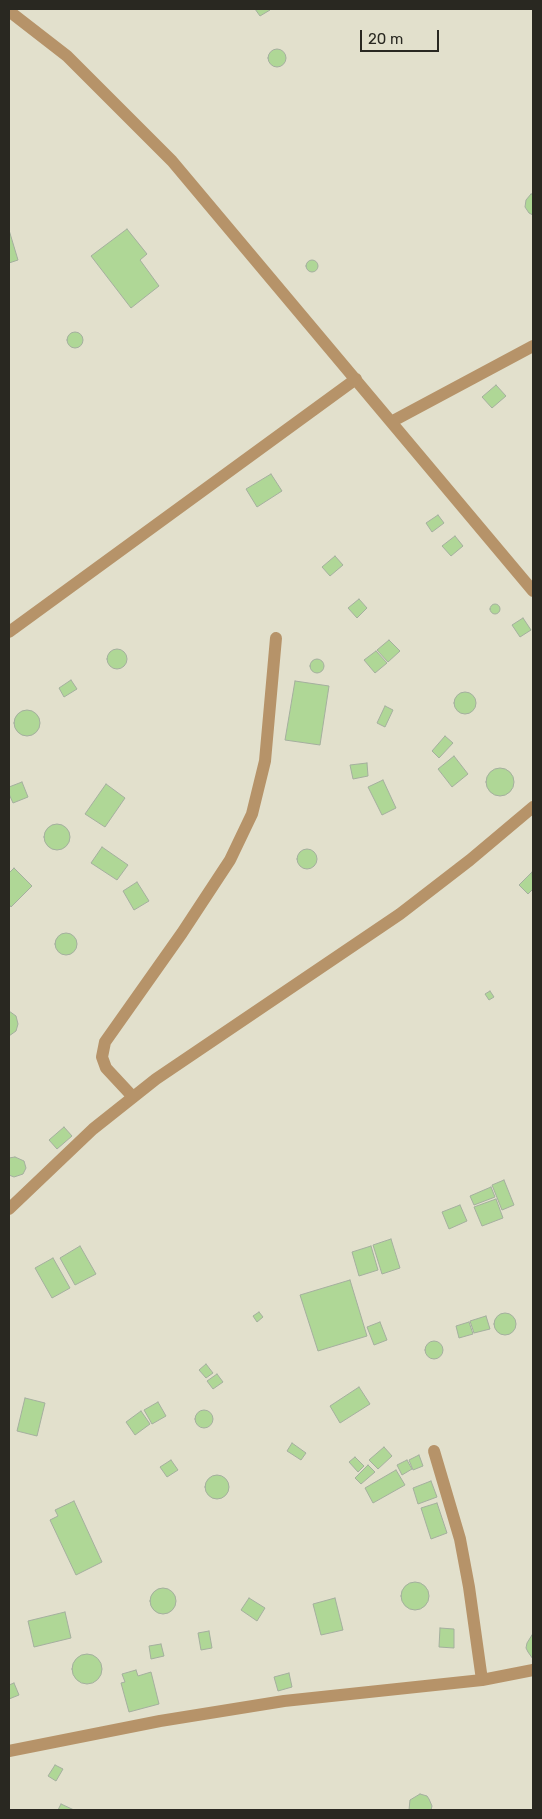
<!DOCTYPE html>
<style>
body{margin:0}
#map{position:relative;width:542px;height:1819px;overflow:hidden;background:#e2e0cc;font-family:Rubik,sans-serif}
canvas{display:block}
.frame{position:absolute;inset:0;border:10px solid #292821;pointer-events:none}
.scale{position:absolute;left:360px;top:30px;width:79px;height:22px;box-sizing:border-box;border:2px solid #292821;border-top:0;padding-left:6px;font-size:15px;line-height:18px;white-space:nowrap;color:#292821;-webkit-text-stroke:4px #e2e0cc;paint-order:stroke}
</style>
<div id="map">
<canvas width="542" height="1819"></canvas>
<div class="frame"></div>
<div class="scale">20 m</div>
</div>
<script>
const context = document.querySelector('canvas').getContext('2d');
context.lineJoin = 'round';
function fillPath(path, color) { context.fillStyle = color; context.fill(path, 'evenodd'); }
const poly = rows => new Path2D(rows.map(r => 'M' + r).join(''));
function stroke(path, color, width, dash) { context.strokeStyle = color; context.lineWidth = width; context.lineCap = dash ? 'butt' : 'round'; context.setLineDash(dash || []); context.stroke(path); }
const building = poly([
 [255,9,269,9,270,10,260,16,255,9],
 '268 58a9 9 0 1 1 18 0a9 9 0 1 1-18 0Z',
 [531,194,533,194,533,215,529,213,525,207,526,200,531,194],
 [127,229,147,254,140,260,159,286,131,308,91,256,127,229],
 [9,230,18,260,9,263,9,230],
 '306 266a6 6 0 1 1 12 0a6 6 0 1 1-12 0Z',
 '67 340a8 8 0 1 1 16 0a8 8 0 1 1-16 0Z',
 [496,385,506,396,492,408,482,397,496,385],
 [271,474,282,491,257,507,246,489,271,474],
 [438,515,444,523,432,532,426,523,438,515],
 [455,536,463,546,451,556,442,546,455,536],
 [335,556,343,565,330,576,322,567,335,556],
 [359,599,367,608,357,618,348,608,359,599],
 '490 609a5 5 0 1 1 10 0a5 5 0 1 1-10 0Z',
 [523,618,531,630,520,637,512,625,523,618],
 [389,640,400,651,388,662,377,650,389,640],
 '107 659a10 10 0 1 1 20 0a10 10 0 1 1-20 0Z',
 [376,651,387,663,375,673,364,660,376,651],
 '310 666a7 7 0 1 1 14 0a7 7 0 1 1-14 0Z',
 [71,680,77,689,64,697,59,688,71,680],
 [295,681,329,686,320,745,285,740,295,681],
 '454 703a11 11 0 1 1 22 0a11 11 0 1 1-22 0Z',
 [385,706,393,710,385,727,377,723,385,706],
 '14 723a13 13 0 1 1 26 0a13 13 0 1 1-26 0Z',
 [445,736,453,743,439,758,432,751,445,736],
 [454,756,468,774,452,787,438,769,454,756],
 [367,763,368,776,353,779,350,765,367,763],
 '486 782a14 14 0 1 1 28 0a14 14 0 1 1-28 0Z',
 [383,780,396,808,382,815,368,787,383,780],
 [22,782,28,797,13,803,9,794,9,787,22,782],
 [106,784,125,798,105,827,85,814,106,784],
 '44 837a13 13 0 1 1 26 0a13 13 0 1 1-26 0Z',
 [102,847,128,865,117,880,91,863,102,847],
 '297 859a10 10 0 1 1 20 0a10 10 0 1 1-20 0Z',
 [14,868,32,886,11,907,9,904,9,873,14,868],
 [532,872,533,889,528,894,519,885,532,872],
 [137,882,149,901,134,910,123,891,137,882],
 '55 944a11 11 0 1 1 22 0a11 11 0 1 1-22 0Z',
 [490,991,494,997,489,1000,485,994,490,991],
 [9,1011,16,1016,18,1024,16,1031,9,1036,9,1011],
 [64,1127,72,1136,57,1149,49,1140,64,1127],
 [15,1157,24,1161,26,1168,23,1174,14,1177,9,1175,9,1158,15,1157],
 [504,1180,514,1205,502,1210,492,1185,504,1180],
 [491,1187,495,1197,474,1205,470,1196,491,1187],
 [496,1199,503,1218,482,1226,474,1207,496,1199],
 [460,1205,467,1221,449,1229,442,1212,460,1205],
 [391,1239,400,1268,382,1274,373,1245,391,1239],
 [80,1246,96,1274,75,1285,60,1258,80,1246],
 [371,1246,378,1270,359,1276,352,1252,371,1246],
 [53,1258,70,1288,52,1298,35,1268,53,1258],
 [350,1280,367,1336,318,1351,300,1295,350,1280],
 [259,1312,263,1317,257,1322,253,1316,259,1312],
 '494 1324a11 11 0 1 1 22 0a11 11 0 1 1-22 0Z',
 [486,1316,490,1329,474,1333,470,1321,486,1316],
 [380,1322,387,1340,374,1345,367,1327,380,1322],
 [469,1322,473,1334,459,1338,456,1326,469,1322],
 '425 1350a9 9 0 1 1 18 0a9 9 0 1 1-18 0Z',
 [206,1364,213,1373,206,1378,199,1370,206,1364],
 [217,1374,223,1382,213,1389,207,1381,217,1374],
 [359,1387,370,1404,340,1423,330,1406,359,1387],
 [25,1398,45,1403,37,1436,17,1431,25,1398],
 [158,1402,166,1416,152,1424,144,1410,158,1402],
 '195 1419a9 9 0 1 1 18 0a9 9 0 1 1-18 0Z',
 [141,1411,150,1424,135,1435,126,1422,141,1411],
 [292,1443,306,1453,301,1460,287,1451,292,1443],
 [384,1447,392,1456,378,1469,369,1460,384,1447],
 [419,1455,423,1466,413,1470,409,1460,419,1455],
 [355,1457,364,1466,358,1472,349,1462,355,1457],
 [171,1460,178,1470,167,1477,160,1467,171,1460],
 [407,1460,412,1469,402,1475,397,1465,407,1460],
 [368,1465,375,1472,361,1484,355,1478,368,1465],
 [396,1470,405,1485,373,1503,365,1488,396,1470],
 '205 1487a12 12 0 1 1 24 0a12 12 0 1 1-24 0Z',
 [431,1481,437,1497,418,1504,413,1488,431,1481],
 [74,1501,102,1562,76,1575,50,1520,58,1516,55,1510,74,1501],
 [437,1503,447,1533,431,1539,421,1508,437,1503],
 '401 1596a14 14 0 1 1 28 0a14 14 0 1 1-28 0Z',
 '150 1601a13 13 0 1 1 26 0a13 13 0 1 1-26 0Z',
 [249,1598,265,1608,257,1621,241,1610,249,1598],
 [335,1598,343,1630,321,1635,313,1604,335,1598],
 [65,1612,71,1638,34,1647,28,1621,65,1612],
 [440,1628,454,1629,454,1648,439,1647,440,1628],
 [209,1631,212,1648,201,1650,198,1633,209,1631],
 [532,1635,533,1635,533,1659,528,1652,526,1648,527,1643,532,1635],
 [161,1644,164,1656,151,1659,149,1646,161,1644],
 '72 1669a15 15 0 1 1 30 0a15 15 0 1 1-30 0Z',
 [136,1670,138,1676,151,1672,159,1704,129,1712,121,1683,125,1682,122,1674,136,1670],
 [289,1673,292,1687,278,1691,274,1677,289,1673],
 [14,1683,19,1695,9,1699,9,1685,14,1683],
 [55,1765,63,1769,56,1781,48,1776,55,1765],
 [420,1794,427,1796,429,1799,432,1806,431,1810,409,1810,410,1800,420,1794],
 [61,1804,74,1810,58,1810,61,1804]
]);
fillPath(building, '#afd796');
stroke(building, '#a4af9e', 1);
stroke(poly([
 [9,11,67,56,172,161,533,591],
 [391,422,533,346],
 [9,632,356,379],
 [133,1097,106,1068,102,1057,105,1042,182,933,230,860,252,814,265,761,276,638],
 [9,1209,93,1129,156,1079,400,914,470,860,533,807],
 [434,1451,460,1539,469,1587,482,1680],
 [9,1751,160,1721,284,1701,482,1680,533,1670]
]), '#b69369', 12);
</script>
